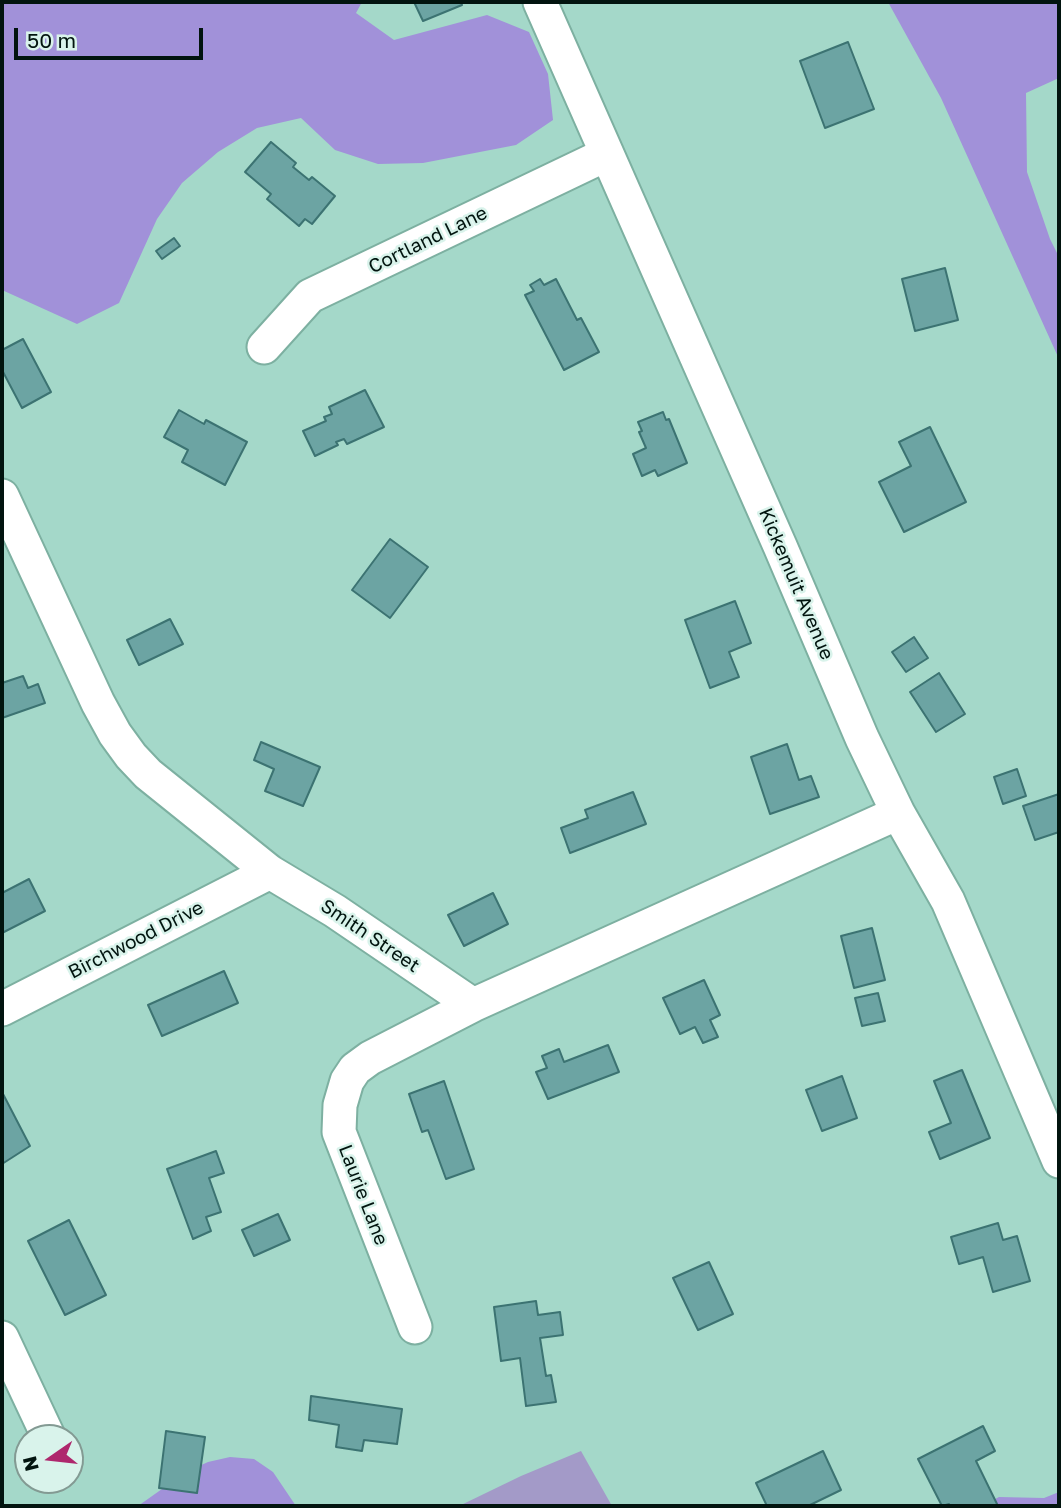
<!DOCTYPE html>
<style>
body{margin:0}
#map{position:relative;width:1061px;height:1508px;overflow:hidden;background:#a4d8c9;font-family:"Golos Text",sans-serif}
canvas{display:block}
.frame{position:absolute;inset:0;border:4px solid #02140f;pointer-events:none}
.north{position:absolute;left:14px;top:1424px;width:70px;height:70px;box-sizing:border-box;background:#d9f3eb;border:2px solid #839a93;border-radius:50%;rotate:256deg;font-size:19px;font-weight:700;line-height:28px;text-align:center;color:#02140f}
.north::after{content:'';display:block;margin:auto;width:24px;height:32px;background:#ae276d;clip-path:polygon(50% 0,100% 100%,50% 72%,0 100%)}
.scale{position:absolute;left:14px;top:28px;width:189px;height:32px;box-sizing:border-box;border:4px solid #02140f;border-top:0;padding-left:9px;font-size:21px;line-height:24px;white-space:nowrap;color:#02140f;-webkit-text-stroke:5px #d9f3eb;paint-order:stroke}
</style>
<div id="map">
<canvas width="1061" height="1508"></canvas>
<div class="frame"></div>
<div class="north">N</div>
<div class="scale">50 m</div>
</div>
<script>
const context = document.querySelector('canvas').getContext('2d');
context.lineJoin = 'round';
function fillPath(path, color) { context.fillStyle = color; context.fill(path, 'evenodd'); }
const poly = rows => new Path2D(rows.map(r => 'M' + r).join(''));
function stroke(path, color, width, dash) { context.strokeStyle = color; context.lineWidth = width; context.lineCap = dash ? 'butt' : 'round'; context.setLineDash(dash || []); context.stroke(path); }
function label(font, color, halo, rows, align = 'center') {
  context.font = font + ' "Golos Text",sans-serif'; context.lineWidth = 5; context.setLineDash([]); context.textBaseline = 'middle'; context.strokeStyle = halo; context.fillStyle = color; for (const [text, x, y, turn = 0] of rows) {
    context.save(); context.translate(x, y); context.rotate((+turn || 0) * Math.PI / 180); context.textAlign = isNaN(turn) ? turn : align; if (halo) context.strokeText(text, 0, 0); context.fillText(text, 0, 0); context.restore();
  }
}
fillPath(poly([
 [581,1451,612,1506,459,1506,521,1476]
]), '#a39ac8');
fillPath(poly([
 [2,2,362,2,356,13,394,40,487,15,529,32,548,74,553,120,516,145,423,163,378,164,335,150,301,118,257,128,218,152,182,183,157,219,119,303,77,324,2,290],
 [888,2,1059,2,1059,78,1026,93,1027,172,1050,239,1059,257,1059,359,941,98],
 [230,1457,254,1459,273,1472,296,1506,138,1506,186,1472,208,1462],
 [1059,1492,1059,1506,982,1506,999,1497,1044,1498]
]), '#a191d9');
const building = poly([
 [414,2,461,2,462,5,423,21,414,2],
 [848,42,874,109,825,128,800,61,848,42],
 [271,142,296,163,293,167,309,180,312,177,335,196,312,224,305,219,299,226,267,199,271,194,245,172,271,142],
 [174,238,180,246,162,259,156,251,174,238],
 [945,268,958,320,915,331,902,279,945,268],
 [540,279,544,285,556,279,577,320,581,318,599,352,564,370,525,295,534,291,530,285,540,279],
 [23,339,51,392,22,408,2,370,2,350,23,339],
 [365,390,384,427,347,444,344,439,336,442,338,445,315,456,303,431,326,421,324,417,332,414,329,407,365,390],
 [179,410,204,424,206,420,247,442,225,485,182,462,188,450,164,437,179,410],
 [663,412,666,420,669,419,687,463,658,476,655,470,642,476,633,454,646,448,639,432,642,431,638,422,663,412],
 [930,427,966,502,904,532,879,482,911,466,899,442,930,427],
 [390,539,428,567,390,618,352,590,390,539],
 [735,601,751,643,729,652,739,677,710,688,685,620,735,601],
 [170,619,183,644,139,665,127,640,170,619],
 [914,637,928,658,906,672,892,652,914,637],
 [939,673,965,714,936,732,910,692,939,673],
 [23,676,28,688,38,684,45,703,2,718,2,683,23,676],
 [261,742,320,767,303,806,265,791,274,769,254,760,261,742],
 [787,744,799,780,811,776,819,797,770,814,751,757,787,744],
 [1017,769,1026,796,1003,804,994,777,1017,769],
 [633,792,646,824,570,853,561,828,588,818,585,810,633,792],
 [1059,794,1059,832,1035,840,1023,806,1059,794],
 [29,879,45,911,2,933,2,893,29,879],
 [493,893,508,924,464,946,448,915,493,893],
 [872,928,885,980,854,988,841,936,872,928],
 [224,971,238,1003,162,1036,148,1005,224,971],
 [704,980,720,1015,710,1020,718,1037,703,1043,695,1027,680,1034,663,998,704,980],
 [878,993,885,1021,862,1026,855,998,878,993],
 [608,1045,619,1072,548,1099,536,1072,547,1068,542,1056,559,1049,564,1062,608,1045],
 [962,1070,990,1138,940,1159,929,1132,951,1123,934,1081,962,1070],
 [842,1076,857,1118,822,1131,806,1090,842,1076],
 [444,1081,474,1169,446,1179,428,1130,422,1132,409,1094,444,1081],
 [2,1092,30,1146,2,1164,2,1092],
 [216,1151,224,1173,209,1178,221,1212,206,1217,211,1231,193,1239,167,1169,216,1151],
 [278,1214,290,1240,254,1256,242,1230,278,1214],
 [69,1220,106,1295,65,1315,28,1241,69,1220],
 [998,1223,1003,1240,1017,1236,1030,1281,993,1292,983,1257,959,1264,951,1237,998,1223],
 [709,1262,733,1314,698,1330,673,1278,709,1262],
 [536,1301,538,1315,560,1312,563,1335,540,1338,546,1376,551,1375,556,1402,526,1406,520,1358,501,1361,494,1307,536,1301],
 [311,1396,402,1409,397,1444,364,1440,362,1451,336,1447,339,1425,309,1420,311,1396],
 [983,1426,995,1451,976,1461,998,1506,950,1506,949,1504,942,1506,918,1459,983,1426],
 [166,1431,205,1437,197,1493,159,1488,166,1431],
 [823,1451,841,1490,808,1506,767,1506,756,1483,823,1451]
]);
fillPath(building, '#6ca4a3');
stroke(building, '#3c7372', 2);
const minor = poly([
 [540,2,780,546,862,738,898,813,948,901,1059,1161],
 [264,347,310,296,607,154],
 [2,496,98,703,115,734,131,756,148,774,270,872,335,911,473,1005],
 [2,1009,270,872],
 [415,1327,339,1132,340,1105,347,1081,355,1069,370,1058,473,1005,898,813],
 [2,1338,49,1438]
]);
stroke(minor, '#7db0a1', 37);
stroke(minor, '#fff', 33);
label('19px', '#02140f', '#d9f3eb', [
 ["Cortland Lane",428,240,-26],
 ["Kickemuit Avenue",796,584,67],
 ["Smith Street",370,936,34],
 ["Birchwood Drive",136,940,-27],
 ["Laurie Lane",363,1195,69]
]);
</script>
